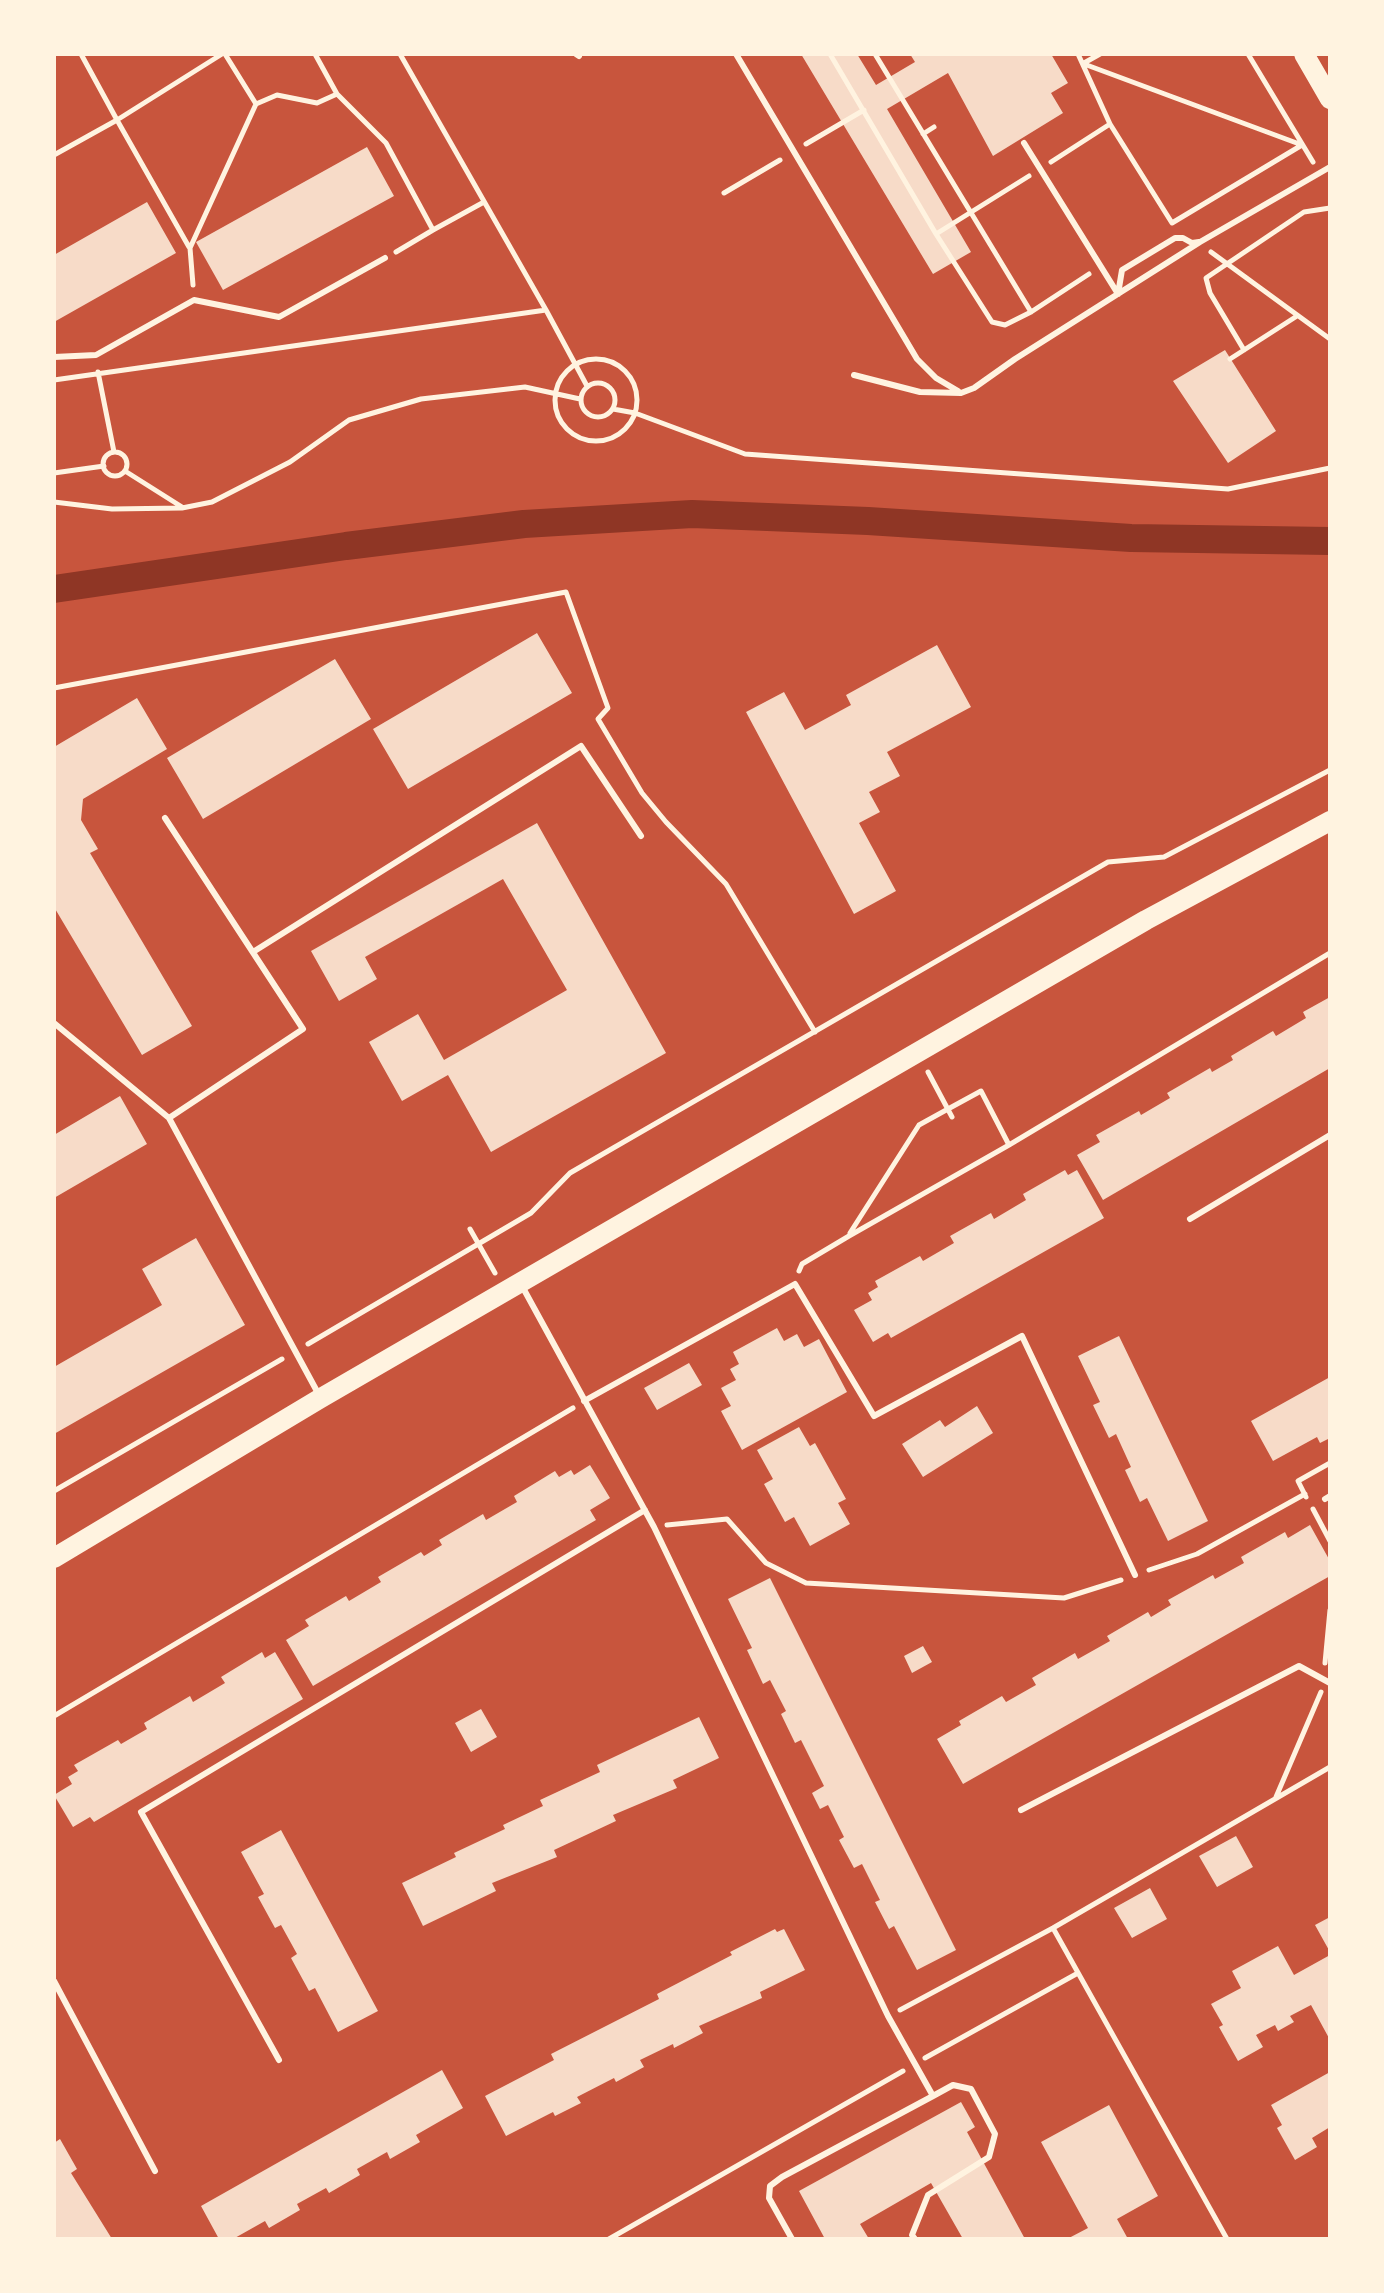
<!DOCTYPE html>
<style>
body{margin:0}
#map{position:relative;width:1384px;height:2293px;overflow:hidden;background:#c8553d;font-family:Mulish,sans-serif}
canvas{display:block}
.frame{position:absolute;inset:0;border:56px solid #fff3e0;pointer-events:none}
</style>
<div id="map">
<canvas width="1384" height="2293"></canvas>
<div class="frame"></div>
</div>
<script>
const context = document.querySelector('canvas').getContext('2d');
context.lineJoin = 'round';
const poly = rows => new Path2D(rows.map(r => 'M' + r).join(''));
function stroke(path, color, width, dash) { context.strokeStyle = color; context.lineWidth = width; context.lineCap = dash ? 'butt' : 'round'; context.setLineDash(dash || []); context.stroke(path); }
function fillPath(path, color) { context.fillStyle = color; context.fill(path, 'evenodd'); }
stroke(poly([
 [54,589,346,546,524,524,692,514,868,521,1131,538,1330,541]
]), '#8f3625', 28);
fillPath(poly([
 [801,54,857,54,876,85,915,62,910,54,1051,54,1068,83,1051,93,1063,113,993,156,948,73,887,109,971,252,933,274],
 [367,147,394,196,223,290,196,242],
 [147,202,176,253,54,322,54,255],
 [1225,350,1276,431,1228,463,1173,381],
 [537,633,572,693,408,789,373,729],
 [937,645,971,707,887,752,900,776,869,792,880,812,859,823,896,891,854,914,746,712,784,692,805,730,851,705,846,695],
 [335,659,371,719,203,819,167,758],
 [137,698,167,749,83,799,81,820,98,849,90,853,192,1026,142,1055,54,907,54,747],
 [537,823,666,1053,491,1152,448,1075,402,1101,369,1042,418,1014,444,1060,567,990,503,879,365,957,377,979,339,1001,311,951],
 [1330,997,1330,1068,1103,1200,1077,1155,1100,1142,1096,1135,1139,1111,1141,1115,1170,1098,1167,1093,1210,1068,1212,1072,1233,1060,1231,1056,1273,1031,1276,1036,1306,1018,1303,1012],
 [120,1096,147,1144,54,1198,54,1135],
 [1065,1170,1068,1175,1077,1170,1104,1218,891,1338,888,1333,873,1342,854,1310,872,1300,868,1293,878,1287,875,1281,920,1256,923,1261,954,1243,950,1236,991,1213,994,1219,1026,1200,1023,1194],
 [196,1238,245,1325,54,1434,54,1367,162,1305,142,1269],
 [777,1328,784,1341,797,1334,804,1347,819,1339,847,1392,742,1450,721,1411,731,1406,721,1388,736,1380,730,1369,739,1364,733,1352],
 [1119,1336,1208,1521,1168,1541,1147,1498,1140,1502,1125,1470,1131,1467,1116,1434,1109,1438,1093,1405,1100,1402,1078,1356],
 [689,1363,702,1385,657,1410,644,1388],
 [1330,1377,1330,1438,1320,1443,1317,1437,1273,1461,1251,1421],
 [977,1406,993,1433,923,1477,902,1444,940,1420,945,1427],
 [799,1427,810,1446,815,1443,846,1499,838,1503,850,1524,810,1546,794,1517,785,1522,764,1484,773,1479,757,1450],
 [590,1465,610,1498,590,1510,596,1520,313,1686,286,1640,309,1626,305,1620,346,1596,349,1601,381,1582,378,1577,421,1552,424,1556,442,1545,439,1540,483,1514,486,1520,517,1502,514,1496,555,1471,559,1477,571,1470,574,1475],
 [1310,1525,1330,1561,1330,1576,963,1784,937,1739,961,1725,959,1721,1002,1696,1006,1702,1036,1685,1032,1678,1075,1653,1078,1659,1110,1641,1107,1636,1148,1612,1151,1617,1171,1605,1168,1600,1213,1575,1215,1579,1244,1563,1241,1557,1285,1532,1288,1538],
 [770,1578,956,1950,917,1970,894,1926,889,1929,875,1902,880,1900,862,1864,854,1868,839,1840,844,1837,828,1805,820,1809,812,1793,824,1786,801,1740,795,1743,781,1714,786,1711,770,1680,763,1684,747,1650,752,1648,728,1599],
 [923,1646,932,1662,912,1673,904,1656],
 [262,1652,265,1658,275,1652,303,1699,94,1822,90,1817,73,1827,54,1795,72,1784,68,1777,78,1771,74,1765,118,1740,121,1744,147,1729,144,1723,190,1696,193,1702,225,1683,221,1677],
 [481,1709,497,1737,471,1752,455,1723],
 [699,1717,719,1758,673,1780,677,1788,613,1815,616,1821,554,1850,557,1857,492,1883,496,1891,423,1926,402,1883,456,1857,454,1853,505,1829,503,1825,543,1806,540,1800,600,1772,597,1765],
 [281,1830,378,2011,338,2032,315,1988,309,1991,291,1958,297,1954,281,1925,275,1928,258,1897,264,1894,241,1852],
 [1236,1836,1253,1867,1217,1887,1199,1856],
 [1150,1888,1167,1919,1132,1938,1114,1908],
 [1330,1917,1330,1952,1315,1925],
 [775,1929,777,1932,784,1929,805,1970,760,1992,762,1998,699,2026,703,2033,674,2048,673,2044,640,2060,644,2067,616,2082,614,2078,577,2097,581,2103,555,2116,553,2112,506,2136,485,2096,554,2060,551,2054,659,1999,657,1994,732,1955,730,1952],
 [1278,1946,1294,1975,1330,1955,1330,2040,1311,2005,1290,2016,1294,2022,1278,2031,1275,2025,1256,2035,1263,2047,1238,2061,1219,2027,1223,2025,1211,2004,1241,1988,1232,1971],
 [442,2070,463,2108,416,2135,420,2142,390,2159,387,2152,357,2169,360,2175,329,2193,326,2188,297,2204,300,2210,269,2228,265,2221,233,2239,219,2239,201,2206],
 [1330,2072,1330,2127,1312,2138,1317,2147,1295,2160,1277,2128,1282,2125,1271,2105],
 [961,2102,975,2127,967,2132,1025,2239,963,2239,931,2183,860,2224,869,2239,825,2239,799,2191],
 [1109,2105,1158,2196,1117,2219,1128,2239,1067,2239,1088,2228,1041,2142],
 [60,2139,77,2169,71,2173,112,2239,54,2239,54,2143]
]), '#f7dbc8');
stroke(poly([
 [81,54,117,120,222,54],
 [315,54,337,94],
 [830,54,936,234],
 [875,54,1031,312],
 [1078,54,1110,124,1172,223,1302,145],
 [1248,54,1313,162],
 [1084,63,1100,54],
 [1084,64,1302,145],
 [256,104,277,95,317,103,337,94,386,143,433,230,484,202],
 [923,134,934,127],
 [806,144,864,110],
 [54,155,117,120,189,247],
 [1051,162,1110,124],
 [1029,176,936,234,992,322,1005,325,1031,312,1089,274],
 [724,193,780,160],
 [396,252,433,230],
 [1211,252,1330,339],
 [193,285,190,248,256,104,225,54],
 [546,310,587,386],
 [1244,350,1210,293,1206,278,1304,212,1330,208],
 [1230,359,1297,316],
 '555 400a41 41 0 1 1 82 0a41 41 0 1 1-82 0Z',
 [98,372,114,452],
 [54,380,546,310,400,54],
 '581 400a17 17 0 1 1 34 0a17 17 0 1 1-34 0Z',
 [613,409,635,413,745,454,1228,489,1330,468],
 '103 464a12 12 0 1 1 24 0a12 12 0 1 1-24 0Z',
 [125,471,182,507],
 [54,473,104,466],
 [54,502,112,509,182,508,212,502,290,462,349,420,421,399,525,387,580,399],
 [54,688,566,592,608,708,598,719,642,793,666,822,726,884,815,1032],
 [928,1072,952,1117],
 [470,1229,495,1273],
 [850,1233,919,1125,948,1109,981,1091,1009,1145],
 [799,1271,802,1264,849,1236,1009,1145,1330,953],
 [308,1344,531,1213,570,1173,1108,862,1164,857,1330,770],
 [54,1491,282,1359],
 [1306,1497,1298,1481,1330,1463],
 [1313,1509,1330,1541],
 [667,1525,727,1519,766,1563,806,1583,1064,1598,1121,1580],
 [1149,1570,1197,1554,1305,1494],
 [1325,1663,1330,1610],
 [54,1716,573,1408],
 [1276,1797,1321,1692],
 [1053,1928,1227,2239],
 [900,2010,1053,1928,1330,1767],
 [925,2058,1078,1973],
 [609,2239,903,2071]
]), '#fff3e0', 5);
stroke(poly([
 [576,54,579,56],
 [736,54,917,359,936,378,958,391],
 [1024,143,1118,294],
 [1118,294,1122,270,1175,238,1183,238,1192,243,1199,242],
 [54,357,96,355,194,300,279,317,385,258],
 [854,375,920,392,961,393,974,388,1015,359,1200,242,1330,167],
 [165,818,303,1029,169,1118],
 [253,952,581,746,641,836],
 [54,1023,169,1118,319,1395],
 [1190,1219,1330,1135],
 [522,1286,654,1527,888,2016,933,2096,953,2085,971,2089,995,2134,989,2157,928,2195,912,2235,915,2239],
 [584,1401,795,1284,874,1416,1022,1336,1135,1575],
 [1325,1499,1330,1496],
 [1021,1810,1299,1666,1330,1683],
 [54,1981,155,2171],
 [279,2060,141,1812,645,1510],
 [792,2239,769,2198,770,2186,782,2177,933,2096]
]), '#fff3e0', 6);
stroke(poly([
 [1304,54,1330,99],
 [54,1558,321,1398,1146,920,1330,821]
]), '#fff3e0', 20);
</script>
